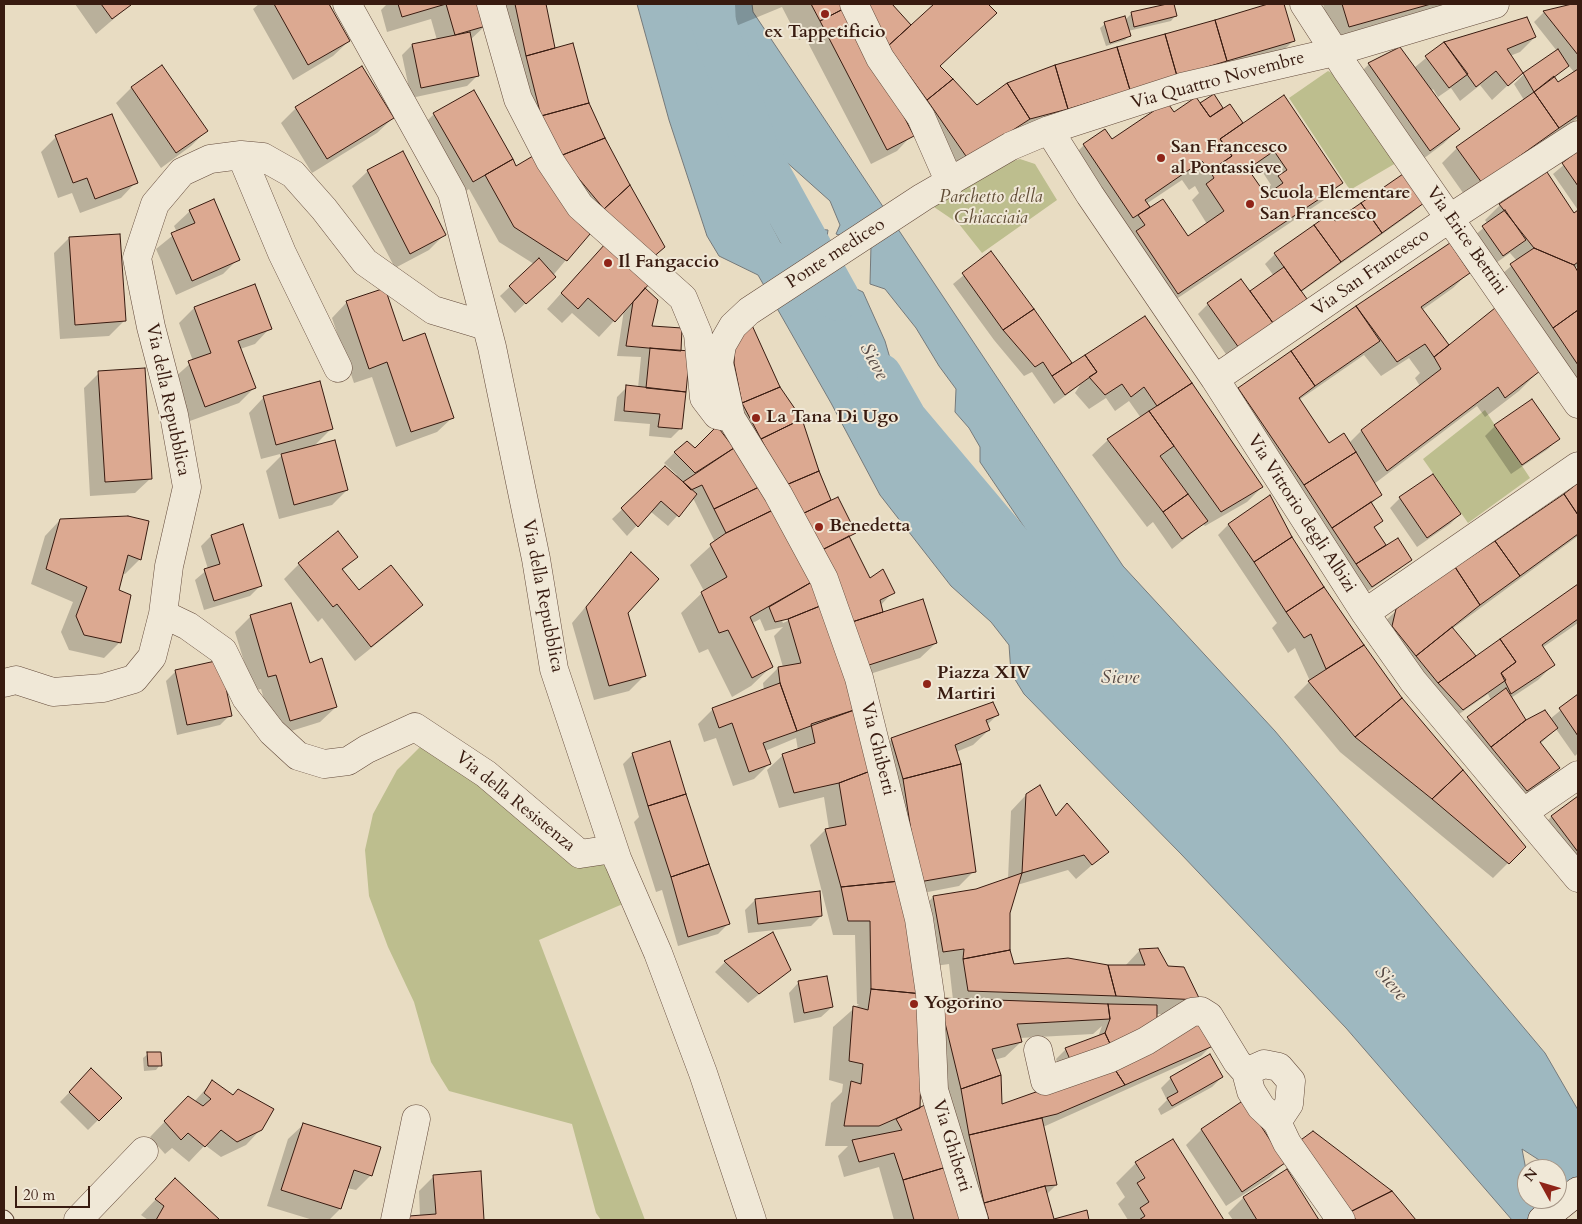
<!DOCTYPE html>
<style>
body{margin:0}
#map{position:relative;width:1582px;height:1224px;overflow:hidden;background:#e8dcc2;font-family:Cardo,serif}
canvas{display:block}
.frame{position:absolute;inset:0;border:5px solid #381b10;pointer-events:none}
.north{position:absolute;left:1517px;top:1159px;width:50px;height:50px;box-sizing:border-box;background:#f0e8d7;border:1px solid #a69687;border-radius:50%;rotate:309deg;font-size:14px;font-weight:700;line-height:20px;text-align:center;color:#381b10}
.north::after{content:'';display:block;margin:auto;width:18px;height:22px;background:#8f2418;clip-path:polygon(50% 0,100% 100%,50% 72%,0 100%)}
.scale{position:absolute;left:15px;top:1186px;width:75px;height:22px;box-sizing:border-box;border:2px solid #381b10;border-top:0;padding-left:6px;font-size:15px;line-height:18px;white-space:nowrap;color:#381b10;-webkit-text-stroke:4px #f0e8d7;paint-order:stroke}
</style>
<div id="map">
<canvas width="1582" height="1224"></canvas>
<div class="frame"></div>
<div class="north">N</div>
<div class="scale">20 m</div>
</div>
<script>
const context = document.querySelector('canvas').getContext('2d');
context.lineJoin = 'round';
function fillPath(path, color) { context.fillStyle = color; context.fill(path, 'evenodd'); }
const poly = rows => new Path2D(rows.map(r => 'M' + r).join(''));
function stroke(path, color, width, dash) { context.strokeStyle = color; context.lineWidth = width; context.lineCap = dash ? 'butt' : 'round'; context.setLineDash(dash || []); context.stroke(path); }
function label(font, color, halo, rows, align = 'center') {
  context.font = font + ' Cardo,serif'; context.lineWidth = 4; context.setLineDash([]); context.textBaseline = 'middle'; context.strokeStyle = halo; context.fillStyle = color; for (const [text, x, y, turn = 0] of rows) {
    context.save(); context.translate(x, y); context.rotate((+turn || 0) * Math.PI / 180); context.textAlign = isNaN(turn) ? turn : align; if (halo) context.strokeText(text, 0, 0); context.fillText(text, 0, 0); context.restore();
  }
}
fillPath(poly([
 [1328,71,1332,73,1396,163,1350,190,1289,98],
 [1020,159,1035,164,1057,200,982,253,959,224,934,207,1003,164],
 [1485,410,1530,478,1468,523,1423,459],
 [425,742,566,852,616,855,639,897,539,940,645,1220,601,1220,596,1213,572,1124,449,1091,431,1062,414,1002,388,947,369,896,365,850,373,814,397,770]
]), '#bdbe8e');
const water = poly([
 [637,4,752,4,753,12,1123,566,1275,731,1545,1053,1578,1110,1578,1199,1557,1187,1560,1173,1557,1169,1550,1167,1522,1149,1527,1175,1527,1199,1532,1199,1536,1209,1545,1220,1512,1220,1346,1028,1181,854,1024,694,1011,673,1009,645,991,622,951,586,880,495,831,403,758,275,719,256,707,236,669,120,637,4],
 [763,134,774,151,830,201,840,225,836,234,871,245,870,284,885,289,916,328,939,366,956,389,955,412,969,428,980,447,980,462,1039,549,1044,565,1055,579,1051,597,1024,581,996,560,963,522,912,432,912,413,892,365,885,341,863,292,822,273,828,230,813,229,804,251,793,255,781,243,771,224,767,205,761,201,754,185,750,165,750,158,763,134]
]);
fillPath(water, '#9eb8c0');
stroke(water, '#75797a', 1);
fillPath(poly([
 [75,4,128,4,130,5,96,34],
 [259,4,328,4,349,41,333,56,293,80,253,9],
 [387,4,479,4,485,26,470,40,477,76,467,86,411,98,402,55,412,45,437,40,431,19,387,32,381,10],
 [497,4,544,4,554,50,588,104,629,185,664,247,654,257,550,167],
 [735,4,890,4,911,27,935,4,987,4,996,13,939,67,976,107,1215,21,1273,4,1282,4,1293,41,1278,56,952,173,882,74,912,135,897,151,871,164,805,37,799,40,782,7,736,26],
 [1172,4,1175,16,1171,21,1128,31,1130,35,1125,40,1106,46,1100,28,1105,24,1125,20,1132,13],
 [1323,4,1442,4,1432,14,1333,41],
 [1578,4,1578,118,1466,197,1442,163,1457,148,1524,100,1514,84,1524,74,1557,51,1534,22,1544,12],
 [1568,65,1575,73,1558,84,1554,78],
 [1535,37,1520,52,1510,56,1521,73,1492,100,1480,85,1460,101,1451,88,1438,97,1433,89,1431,91,1459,129,1443,144,1415,165,1354,79,1369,64,1400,49,1414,68,1444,43],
 [162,67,206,131,191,146,161,168,116,103,131,88],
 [1200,105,1222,108,1218,113,1230,105,1243,125,1342,182,1327,198,1163,308,1064,165,1084,145,1112,141,1174,113],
 [1258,165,1271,185,1263,193,1248,172],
 [1182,180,1189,190,1195,186,1199,193,1192,200,1207,224,1187,237,1144,211,1148,207,1146,204],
 [296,108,393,118,377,133,312,173,281,123],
 [434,114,566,260,544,286,515,313,500,296,534,264,499,242,469,189,457,197,419,129],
 [56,137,136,182,121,198,80,213,72,193,58,198,41,152],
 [1578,153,1578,210,1553,174],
 [368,171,445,234,429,250,395,268,352,186],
 [1422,203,1412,213,1301,292,1305,299,1295,309,1228,357,1198,314,1208,304,1250,292,1274,276,1265,264,1275,254,1334,223],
 [1500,205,1573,214,1578,211,1578,266,1574,269,1578,275,1578,402,1495,280,1517,261,1510,253,1493,265,1473,237,1488,224,1485,220],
 [190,211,238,259,223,274,176,295,156,249,177,232,174,226],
 [69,238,124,321,109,336,60,339,54,253],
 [1450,245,1468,273,1453,288,1422,310,1443,349,1539,371,1519,391,1485,417,1477,406,1374,484,1381,494,1371,504,1382,521,1373,529,1385,546,1410,559,1400,569,1361,596,1224,404,1239,389],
 [1364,355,1381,376,1409,358,1420,373,1415,378,1420,386,1361,431,1349,443,1329,445,1299,400],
 [991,253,1072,364,1145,318,1262,487,1247,502,1205,526,1203,524,1172,549,1153,522,1147,527,1092,455,1108,440,1141,418,1129,401,1115,411,1106,398,1089,409,1075,393,1080,385,1054,404,1032,372,1024,376,994,340,953,284],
 [591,260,644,288,651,327,681,428,671,438,649,436,650,424,614,421,617,397,627,387,638,388,641,357,617,356,624,310,599,337,572,313,562,323,547,309],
 [254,286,270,328,255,344,240,349,254,388,239,403,190,421,174,378,193,361,179,323,194,308],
 [347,302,402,343,453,417,437,432,396,447,372,377,354,383,332,318],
 [734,340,779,388,801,420,831,502,854,532,848,538,870,580,893,592,880,606,882,613,936,643,920,658,851,680,877,754,892,739,998,714,987,725,989,730,973,745,956,752,974,871,959,886,902,897,918,1110,964,1220,894,1220,879,1167,844,1177,838,1156,848,1146,825,1146,831,1103,842,1092,843,1084,829,1080,833,1027,859,1004,857,1004,855,935,833,935,810,845,825,830,829,829,824,797,779,808,767,770,783,755,798,750,796,738,765,751,769,764,754,779,733,786,716,738,704,742,698,724,713,709,764,690,763,683,778,668,783,667,774,636,783,627,765,631,760,619,751,624,772,666,751,686,732,697,708,649,699,653,681,613,704,591,690,565,715,542,693,498,668,526,650,511,627,536,612,519,665,468,675,476,677,475,664,463,674,453,687,443,695,450,717,428,764,484,725,374],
 [813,608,813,610,783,623,782,621],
 [99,373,151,478,135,493,90,496,84,388],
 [264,397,331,429,313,447,347,490,332,505,279,519,266,471,284,453,261,459,249,413],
 [1495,426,1558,439,1548,449,1511,474,1485,436],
 [1433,475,1460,514,1450,524,1417,547,1390,508,1400,498],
 [1578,485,1578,536,1452,629,1475,657,1578,586,1578,623,1542,648,1553,665,1538,680,1511,698,1525,722,1550,719,1578,696,1578,753,1575,756,1556,729,1540,744,1558,768,1543,783,1512,805,1457,728,1491,700,1488,694,1452,719,1381,625,1397,610],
 [1269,497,1291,537,1323,588,1401,699,1524,847,1493,878,1340,752,1294,697,1310,681,1295,648,1288,653,1272,628,1277,623,1218,535,1228,525],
 [60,520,140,559,125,574,122,573,117,590,120,642,104,658,69,650,61,632,73,602,31,584,45,536],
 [211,536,260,586,250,596,204,610,195,580,208,569,201,546],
 [631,553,627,613,644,676,629,691,594,700,572,623],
 [356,557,342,571,359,592,422,605,406,620,355,661,322,618,318,622,284,579,299,564],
 [291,604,309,664,336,707,320,722,275,736,261,689,253,691,235,632,250,617],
 [176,671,230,715,220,725,177,735,166,681],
 [633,754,728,924,718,934,678,946,662,890,656,892,634,822,639,817,623,764],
 [1026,795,1055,817,1067,805,1107,852,1076,879,1068,870,1017,885,1008,913,1009,951,1013,965,1125,966,1140,950,1167,968,1198,1000,1183,1015,1156,1014,1061,1073,1056,1059,1066,1049,1098,1037,1102,1026,1093,1034,1020,1038,1021,1042,1005,1057,994,1060,1000,1106,1211,1046,1201,1056,1043,1127,1056,1185,1046,1195,1053,1220,970,1220,925,1015,953,1000,949,964,928,967,918,913,933,897,977,890,1008,879,1011,811],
 [1578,798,1578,885,1536,832,1551,817],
 [755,900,821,916,811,926,748,933,745,910],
 [725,962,790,970,748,1003,715,972],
 [799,982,832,1007,821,1017,794,1023,789,993],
 [148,1054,160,1065,156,1070,144,1071,143,1058],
 [91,1070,120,1098,88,1130,60,1102],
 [1222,1077,1212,1087,1161,1115,1158,1109,1167,1100,1161,1088,1171,1078],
 [213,1081,261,1129,246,1145,221,1157,205,1145,189,1162,172,1148,165,1154,150,1137,173,1113,194,1102],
 [304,1124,371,1175,356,1190,347,1188,340,1209,329,1220,313,1220,267,1206,288,1139],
 [1201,1130,1284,1163,1269,1178,1226,1206,1186,1145],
 [1172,1140,1223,1220,1128,1220,1118,1204,1125,1197,1116,1183,1136,1163],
 [1137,1166,1140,1166,1150,1183,1147,1184],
 [1287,1171,1318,1220,1233,1220,1228,1213,1243,1198],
 [479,1172,483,1220,407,1220,420,1217,419,1191,434,1176],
 [175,1179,219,1220,148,1220,141,1215],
 [1391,1191,1414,1220,1330,1220]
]), '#0003');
stroke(poly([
 [707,4,759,157,837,298],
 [880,376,905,420,1092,642]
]), '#9eb8c0', 45);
const building = poly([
 [101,4,130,4,131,5,112,19,101,4],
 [274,4,329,4,350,41,308,65,274,4],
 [398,4,480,4,486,26,455,35,446,4,402,17,398,4],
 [515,4,546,4,555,48,526,56,515,4],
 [811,4,845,4,847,7,820,21,811,4],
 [866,4,892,4,911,25,888,46,866,4],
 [934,4,988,4,997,13,940,66,953,79,927,100,888,46,934,4],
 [1167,4,1174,4,1177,16,1134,27,1131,12,1167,4],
 [1268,4,1284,4,1295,41,1227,61,1215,20,1268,4],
 [1342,4,1431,4,1349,27,1342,4],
 [1572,4,1578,4,1578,55,1543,11,1572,4],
 [847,7,914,136,887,150,820,21,847,7],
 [1125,16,1131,36,1110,43,1104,22,1125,16],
 [1527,17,1536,37,1507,49,1523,73,1508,86,1496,71,1476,87,1444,42,1527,17],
 [1215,20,1227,61,1177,76,1165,34,1215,20],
 [470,32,479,76,421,88,412,44,470,32],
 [1165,34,1177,76,1130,90,1117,47,1165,34],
 [1444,42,1468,74,1449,88,1425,56,1444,42],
 [573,43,589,103,541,116,526,56,573,43],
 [1117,47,1130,90,1068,109,1055,65,1117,47],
 [1400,47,1460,129,1430,151,1368,63,1400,47],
 [1558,49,1569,66,1534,92,1523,73,1558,49],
 [162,65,208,131,176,153,131,87,162,65],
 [1055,65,1068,109,1030,119,1007,83,1055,65],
 [362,66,394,118,327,159,295,107,362,66],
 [1578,69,1578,115,1559,128,1534,92,1554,76,1558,82,1578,69],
 [953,79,977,105,1007,83,1030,119,968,159,927,100,953,79],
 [474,90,513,159,473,182,433,113,474,90],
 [1534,92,1559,128,1482,183,1456,147,1534,92],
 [1214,94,1223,108,1210,117,1200,103,1214,94],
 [1284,95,1343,183,1178,294,1136,231,1145,225,1138,215,1163,199,1188,236,1224,211,1206,184,1214,178,1210,171,1232,156,1220,139,1284,95],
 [1274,151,1287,170,1278,176,1283,183,1266,195,1248,169,1274,151],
 [1196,97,1210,117,1230,104,1243,123,1220,139,1232,156,1210,171,1202,161,1145,200,1150,207,1133,218,1083,144,1105,129,1112,139,1167,102,1174,112,1196,97],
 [589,103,605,138,560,156,541,116,589,103],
 [112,114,138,183,95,199,87,178,73,183,55,135,112,114],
 [605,138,630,185,604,209,560,156,605,138],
 [403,151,446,235,410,254,367,170,403,151],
 [1578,151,1578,186,1562,163,1578,151],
 [538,153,570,215,590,234,567,261,514,227,485,175,513,159,516,166,538,153],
 [1547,172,1574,213,1578,210,1578,262,1574,265,1534,248,1499,204,1547,172],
 [1403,174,1424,203,1382,233,1361,203,1403,174],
 [630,185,665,247,651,259,604,209,630,185],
 [214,199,240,260,192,281,171,233,195,223,189,210,214,199],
 [1361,203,1382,233,1341,262,1314,225,1329,214,1335,221,1361,203],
 [1505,210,1526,240,1503,256,1482,226,1505,210],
 [1314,225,1341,262,1301,291,1274,253,1314,225],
 [120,234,126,321,75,325,69,237,120,234],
 [606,243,650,283,615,322,588,298,578,309,561,293,606,243],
 [1450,243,1470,273,1421,307,1449,345,1434,357,1425,344,1397,362,1356,306,1450,243],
 [1534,248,1574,265,1578,272,1578,310,1553,328,1510,264,1534,248],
 [991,251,1034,309,1003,330,962,273,991,251],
 [539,258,556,277,526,304,509,286,539,258],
 [1284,267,1307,299,1273,323,1250,291,1284,267],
 [1241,279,1273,323,1239,348,1207,303,1241,279],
 [255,284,272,329,238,341,256,388,205,407,188,361,211,353,194,307,255,284],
 [385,288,403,341,425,333,454,418,411,432,387,362,369,369,346,301,385,288],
 [645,288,658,300,652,326,682,328,681,351,626,346,633,302,645,288],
 [1356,306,1380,341,1315,386,1291,351,1356,306],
 [1495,308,1540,371,1505,398,1498,387,1387,471,1361,430,1441,369,1434,357,1495,308],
 [1034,309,1072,363,1052,376,1043,362,1035,367,1003,330,1034,309],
 [1578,310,1578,365,1553,328,1578,310],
 [1145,316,1192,383,1157,406,1144,387,1131,397,1122,384,1105,395,1089,377,1097,372,1085,355,1145,316],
 [751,323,780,387,742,403,734,363,735,344,751,323],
 [650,348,690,351,686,392,646,388,650,348],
 [1291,351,1315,386,1299,398,1329,443,1344,433,1356,452,1304,485,1238,388,1291,351],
 [1085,355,1097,372,1065,395,1052,376,1085,355],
 [145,368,152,479,105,482,98,371,145,368],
 [320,381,333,429,276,445,263,396,320,381],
 [1192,383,1263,487,1221,512,1149,411,1192,383],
 [626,385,686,392,682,429,658,427,660,414,624,411,626,385],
 [780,387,802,419,761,439,742,403,780,387],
 [1532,399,1560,439,1522,465,1494,425,1532,399],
 [1149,411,1174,446,1160,456,1188,494,1163,512,1107,439,1149,411],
 [802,419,819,471,786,485,761,439,802,419],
 [717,426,734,448,695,473,674,452,687,441,695,448,717,426],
 [335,440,348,490,294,505,281,454,335,440],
 [734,448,765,484,714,509,702,485,691,490,683,482,734,448],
 [1356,452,1382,495,1332,528,1304,485,1356,452],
 [665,466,697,494,679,517,661,501,638,527,621,508,665,466],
 [819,471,831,500,800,515,786,485,819,471],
 [1433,474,1461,514,1427,538,1399,497,1433,474],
 [1578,483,1578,515,1564,494,1578,483],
 [765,484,777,508,726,533,714,509,765,484],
 [1188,494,1208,521,1182,539,1163,512,1188,494],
 [1564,494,1578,515,1578,534,1520,576,1495,541,1564,494],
 [1270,495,1292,537,1254,562,1228,524,1270,495],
 [838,497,856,533,818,552,800,515,838,497],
 [1371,502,1383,521,1374,527,1386,545,1356,564,1332,528,1371,502],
 [777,508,817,579,750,617,773,667,752,678,728,630,719,633,701,592,727,577,710,544,726,533,777,508],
 [128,516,149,521,141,560,128,555,119,590,131,595,121,643,84,635,76,616,87,587,46,569,60,519,128,516],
 [243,524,262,586,214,601,204,569,220,564,211,535,243,524],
 [338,531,358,557,342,569,359,590,391,565,423,605,371,647,337,604,333,607,298,563,338,531],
 [849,536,870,578,883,569,895,593,880,600,883,612,852,622,818,552,849,536],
 [1292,537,1324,587,1286,612,1254,562,1292,537],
 [1398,538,1412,560,1372,587,1356,564,1398,538],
 [1495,541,1520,576,1480,605,1455,567,1495,541],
 [631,552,659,579,628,613,646,676,609,686,586,607,631,552],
 [1455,567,1480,605,1416,656,1392,626,1396,609,1455,567],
 [817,579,825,604,788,619,775,622,769,607,817,579],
 [1578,584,1578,619,1542,645,1555,665,1511,694,1501,673,1516,662,1500,639,1578,584],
 [1324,587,1364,645,1326,669,1311,634,1304,638,1286,612,1324,587],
 [923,599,937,643,866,666,852,622,923,599],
 [291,603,310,663,322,658,337,707,290,721,276,675,268,677,250,615,291,603],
 [825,604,857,709,797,731,780,683,778,667,801,663,788,619,825,604],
 [1452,627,1476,656,1438,683,1416,656,1452,627],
 [1500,639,1516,662,1501,673,1506,680,1463,710,1438,683,1500,639],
 [1364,645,1402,698,1355,737,1308,681,1364,645],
 [220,660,232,716,187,725,175,670,220,660],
 [780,683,797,731,763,743,771,764,749,772,732,723,719,728,712,708,780,683],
 [1506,688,1526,720,1491,747,1467,717,1506,688],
 [1578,694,1578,736,1559,708,1578,694],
 [1402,698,1463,770,1432,799,1355,737,1402,698],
 [993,702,999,715,986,720,990,730,955,745,961,764,903,779,891,738,993,702],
 [857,709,873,770,839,783,794,793,782,754,815,743,811,724,857,709],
 [1545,710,1558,728,1540,742,1560,768,1527,791,1491,747,1526,720,1545,710],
 [670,741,686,794,648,806,632,753,670,741],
 [961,764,976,872,919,882,903,779,961,764],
 [873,770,900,881,841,887,825,829,846,825,839,783,873,770],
 [1463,770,1526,847,1509,864,1432,799,1463,770],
 [1040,785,1056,816,1067,803,1109,852,1092,865,1084,855,1022,873,1026,794,1040,785],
 [686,794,709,864,671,877,648,806,686,794],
 [1578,796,1578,852,1551,816,1578,796],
 [709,864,730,924,688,937,671,877,709,864],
 [1022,873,1010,913,1010,950,963,959,964,949,943,952,933,896,976,889,1022,873],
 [900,881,923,994,871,989,870,921,848,921,841,887,900,881],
 [820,891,822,916,758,924,755,899,820,891],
 [773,932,791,970,759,994,724,961,773,932],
 [1158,948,1168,966,1184,967,1200,1000,1116,996,1108,965,1145,965,1139,949,1158,948],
 [1010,950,1014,964,1068,958,1108,965,1116,996,968,991,963,959,1010,950],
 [827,976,833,1007,804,1013,798,981,827,976],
 [871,989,923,994,920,1108,879,1126,844,1126,851,1081,861,1084,863,1064,849,1061,853,1006,868,1010,871,989],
 [939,998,1108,1004,1110,1019,1017,1024,1022,1042,992,1049,1001,1075,961,1089,939,998],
 [1108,1004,1157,1005,1157,1028,1112,1048,1105,1033,1110,1019,1108,1004],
 [1196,1018,1213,1046,1125,1085,1112,1065,1196,1018],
 [1105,1033,1112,1048,1072,1064,1065,1048,1105,1033],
 [147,1052,161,1052,162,1066,148,1066,147,1052],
 [1210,1054,1223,1077,1172,1106,1167,1098,1178,1092,1170,1077,1210,1054],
 [1112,1065,1125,1085,1057,1114,969,1135,961,1089,1001,1075,1002,1104,1112,1065],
 [91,1068,122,1098,99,1121,69,1092,91,1068],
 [212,1080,233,1095,238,1089,274,1109,262,1130,237,1142,221,1130,205,1147,188,1133,181,1140,164,1121,188,1096,203,1106,211,1099,204,1093,212,1080],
 [1244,1100,1285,1163,1242,1192,1201,1129,1244,1100],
 [931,1102,950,1166,903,1180,894,1153,859,1162,852,1140,902,1130,896,1119,931,1102],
 [1042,1118,1057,1185,1045,1186,984,1203,969,1135,1042,1118],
 [303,1123,381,1147,372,1176,354,1170,341,1209,281,1190,303,1123],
 [1313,1131,1392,1191,1350,1212,1298,1142,1313,1131],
 [1173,1139,1224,1220,1139,1220,1145,1216,1140,1208,1149,1202,1137,1183,1145,1178,1135,1162,1173,1139],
 [950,1166,965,1220,914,1220,903,1180,950,1166],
 [1287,1169,1319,1220,1257,1220,1243,1197,1287,1169],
 [481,1171,484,1220,409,1220,409,1216,436,1214,433,1175,481,1171],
 [175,1178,220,1220,156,1220,164,1206,155,1199,175,1178],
 [1045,1186,1054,1219,1087,1210,1089,1220,989,1220,984,1203,1045,1186],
 [1392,1191,1416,1220,1356,1220,1350,1212,1392,1191]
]);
fillPath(building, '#dca991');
stroke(building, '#381b10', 1);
const lane = poly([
 [4,1218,6,1220]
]);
const street = poly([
 [347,4,452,193,492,347,536,559,554,669,618,861],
 [491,4,518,99,550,161,580,206,683,298,698,334,704,398,717,415,731,418],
 [854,4,880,58,921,117,950,183],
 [1304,4,1346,69,1578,404],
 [1049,130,1090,195,1215,379,1365,613,1413,681,1578,878],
 [241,155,282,253,338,368],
 [1215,379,1450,218,1578,135],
 [1365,613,1578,466],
 [163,614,188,626,223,651,246,698,272,732,298,756,324,764,348,761,367,749,415,727,486,774,580,854,613,849,658,953,703,1073,752,1220],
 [4,683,16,680,53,692,103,688,134,679,152,657,163,614,169,566,187,487,174,415,151,327,137,258,155,204,182,172,210,159,241,155,263,157,293,174,324,209,365,262,433,310,486,326],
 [1524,812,1578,775],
 [1038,1050,1045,1081,1111,1058,1146,1041,1192,1012,1201,1011,1209,1016,1237,1062,1246,1072,1251,1091,1261,1107,1277,1122,1287,1143,1341,1220],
 [1246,1072,1264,1064,1279,1067,1291,1081,1289,1104,1277,1122],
 [78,1220,144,1151],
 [395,1220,416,1119],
 [974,1220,934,1090,930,994,919,919,859,678,824,579,778,494,731,418,719,363,722,345,733,326,749,311,923,197,1011,146,1049,130,1182,87,1334,52,1495,4]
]);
const secondary = poly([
 [1542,1220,1578,1191]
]);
stroke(lane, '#644b3c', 17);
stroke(street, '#644b3c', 29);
stroke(secondary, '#381b10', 29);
stroke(lane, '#f0e8d7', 15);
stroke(street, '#f0e8d7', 28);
stroke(secondary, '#f0e8d7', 28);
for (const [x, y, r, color] of [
 [825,14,5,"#8f2418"],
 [1161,158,5,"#8f2418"],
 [1250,204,5,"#8f2418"],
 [608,263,5,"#8f2418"],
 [756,418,5,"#8f2418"],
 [819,527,5,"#8f2418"],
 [927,684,5,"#8f2418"],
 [914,1004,5,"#8f2418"]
]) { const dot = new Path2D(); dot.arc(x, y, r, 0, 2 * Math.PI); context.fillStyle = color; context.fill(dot); stroke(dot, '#f0e8d7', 2); }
label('bold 18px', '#381b10', '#f0e8d7', [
 ["ex Tappetificio",825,33,"center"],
 ["San Francesco",1171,148],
 ["al Pontassieve",1171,169],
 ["Scuola Elementare",1260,194],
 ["San Francesco",1260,215],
 ["Il Fangaccio",618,263],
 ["La Tana Di Ugo",766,418],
 ["Benedetta",829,527],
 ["Piazza XIV",937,674],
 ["Martiri",937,695],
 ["Yogorino",924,1004]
], 'left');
label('18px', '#381b10', '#f0e8d7', [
 ["Via Quattro Novembre",1218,81,-15],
 ["Via Erice Bettini",1466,241,55],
 ["Ponte mediceo",836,254,-33],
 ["Via San Francesco",1371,273,-35],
 ["Via della Repubblica",167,400,78],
 ["Via Vittorio degli Albizi",1301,514,57],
 ["Via della Repubblica",542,596,79],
 ["Via Ghiberti",877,749,76],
 ["Via della Resistenza",515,802,39],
 ["Via Ghiberti",951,1146,73]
]);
label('italic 18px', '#604c36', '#f0e8d7', [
 ["Parchetto della",991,198],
 ["Ghiacciaia",991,219]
]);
label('italic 19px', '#574a45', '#f0e8d7', [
 ["Sieve",873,362,61],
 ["Sieve",1120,679],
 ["Sieve",1390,984,49]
]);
</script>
